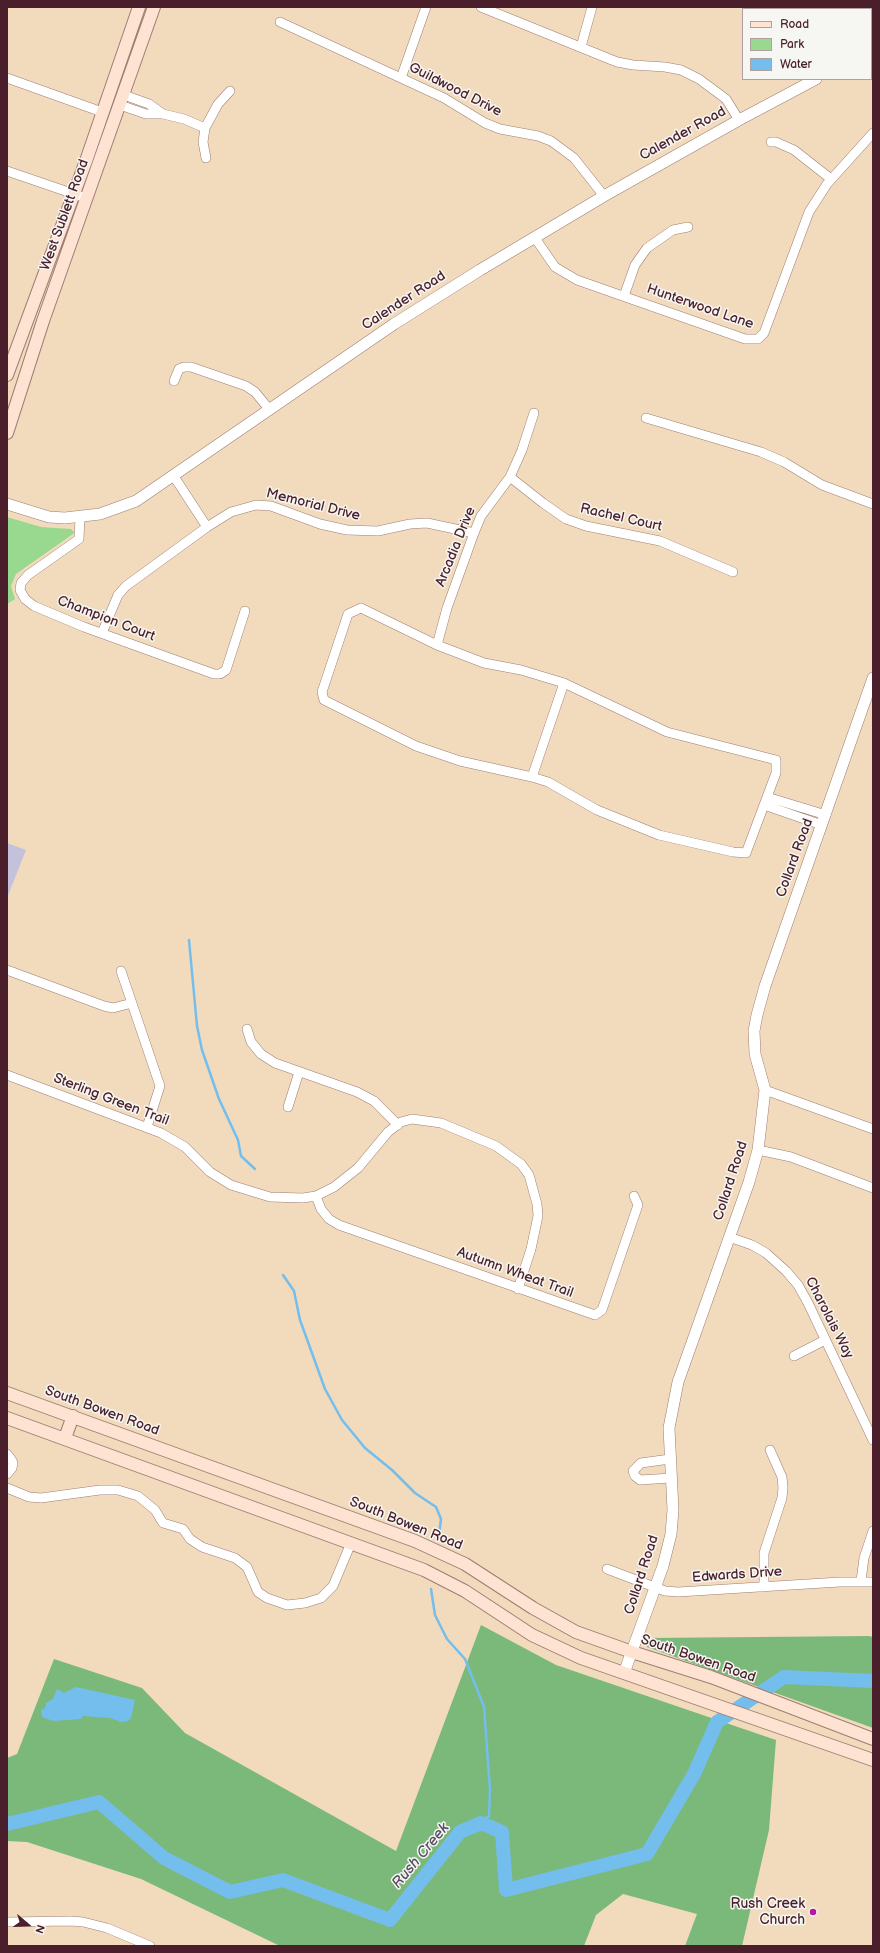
<!DOCTYPE html>
<style>
body{margin:0}
#map{position:relative;width:880px;height:1953px;overflow:hidden;background:#f2dbbc;font-family:"Balsamiq Sans",sans-serif}
canvas{display:block}
.frame{position:absolute;inset:0;border:8px solid #4a1f2b;pointer-events:none}
.legend{position:absolute;left:742px;top:8px;width:130px;height:72px;box-sizing:border-box;background:#f6f6f2;border:1px solid #b1a0a2;margin:0;padding:5px 7px;list-style:none;font-size:12px;color:#4a1f2b}
.legend li{display:flex;align-items:center;gap:8px;height:20px}
.legend b{width:20px;border:1px solid #b1a0a2}
.north{position:absolute;left:8px;top:1905px;width:40px;height:40px;-webkit-text-stroke:3px #f6f6f2;paint-order:stroke;rotate:109deg;font-size:11px;font-weight:700;line-height:16px;text-align:center;color:#4a1f2b}
.north::after{content:'';display:block;margin:auto;width:14px;height:18px;background:#4a1f2b;clip-path:polygon(50% 0,100% 100%,50% 72%,0 100%)}
</style>
<div id="map">
<canvas width="880" height="1953"></canvas>
<div class="frame"></div>
<ul class="legend">
<li><b style="height:5px;background:#fee3d2"></b>Road</li>
<li><b style="height:11px;background:#99d98f"></b>Park</li>
<li><b style="height:11px;background:#74beed"></b>Water</li>
</ul>
<div class="north">N</div>
</div>
<script>
const context = document.querySelector('canvas').getContext('2d');
context.lineJoin = 'round';
function fillPath(path, color) { context.fillStyle = color; context.fill(path, 'evenodd'); }
const poly = rows => new Path2D(rows.map(r => 'M' + r).join(''));
function stroke(path, color, width, dash) { context.strokeStyle = color; context.lineWidth = width; context.lineCap = dash ? 'butt' : 'round'; context.setLineDash(dash || []); context.stroke(path); }
function label(font, color, halo, rows, align = 'center') {
  context.font = font + ' "Balsamiq Sans",sans-serif'; context.lineWidth = 3; context.setLineDash([]); context.textBaseline = 'middle'; context.strokeStyle = halo; context.fillStyle = color; for (const [text, x, y, turn = 0] of rows) {
    context.save(); context.translate(x, y); context.rotate((+turn || 0) * Math.PI / 180); context.textAlign = isNaN(turn) ? turn : align; if (halo) context.strokeText(text, 0, 0); context.fillText(text, 0, 0); context.restore();
  }
}
fillPath(poly([
 [7,843,26,850,7,898]
]), '#c3c1db');
fillPath(poly([
 [7,517,41,527,71,529,74,532,73,534,16,574,11,586,15,599,7,604]
]), '#99d98f');
fillPath(poly([
 [481,1625,556,1665,776,1740,769,1830,742,1946,685,1946,697,1914,623,1894,596,1915,584,1946,280,1946,141,1879,27,1842,7,1841,7,1758,17,1754,54,1659,142,1688,185,1733,396,1851],
 [869,1636,873,1637,873,1728,647,1647,648,1638]
]), '#7ab97a');
fillPath(poly([
 [76,1687,135,1700,131,1718,128,1721,121,1722,110,1718,83,1716,81,1719,53,1721,42,1717,41,1710,45,1708,46,1703,53,1699,57,1689,64,1693]
]), '#74beed');
stroke(poly([
 [189,940,197,1026,202,1050,219,1099,238,1140,241,1156,255,1169],
 [283,1275,294,1291,300,1320,325,1389,342,1420,365,1448,392,1470,415,1493,436,1507,441,1519,439,1535],
 [431,1589,435,1615,447,1639,465,1659,484,1707,490,1790,489,1816,481,1823]
]), '#74beed', 2.5);
stroke(poly([
 [7,1824,99,1802,164,1858,230,1892,283,1880,390,1920,460,1832,481,1823,502,1832,506,1890,647,1854,694,1774,717,1722,784,1677,873,1681]
]), '#74beed', 14);
const minor = poly([
 [481,7,617,62,633,65,665,67,681,70,699,79,726,99,739,120],
 [774,7,779,9],
 [280,22,444,98,485,123,500,129,538,136,551,141,574,158,604,196],
 [581,47,592,7],
 [7,78,102,112],
 [401,78,426,7],
 [124,95,149,104,163,114],
 [120,105,146,114,163,114,184,119,205,128],
 [771,142,776,142,794,150,831,179],
 [206,158,203,142,205,128,218,104,230,91],
 [7,171,80,196],
 [535,238,555,267,577,280,745,339,758,339,764,333,809,212,827,184,873,133],
 [624,296,635,265,647,248,673,230,688,227],
 [174,381,179,369,184,367,191,367,246,386,255,392,269,409],
 [646,418,761,452,784,462,822,485,873,504],
 [173,475,207,527],
 [510,477,543,503,566,519,586,526,660,541,733,572],
 [80,518,79,539,28,575,21,583,20,590,25,599,34,606,84,627,214,674,220,674,226,670,245,611],
 [361,608,437,645,484,663,521,670,564,683,667,732,776,760,776,773,746,853,733,852,659,835,597,810,548,782,532,777,460,761,416,746,324,700,322,692,348,614,361,608],
 [102,633,118,595,126,586,207,527,231,512,256,505,271,506,320,524,347,530,378,531,410,524,427,523,474,533],
 [437,645,447,608,474,533,481,516,510,477,522,450,534,413],
 [532,777,564,683],
 [767,797,826,815],
 [764,805,822,825],
 [7,970,104,1006,113,1008,132,1003],
 [121,971,160,1086,147,1127],
 [247,1029,251,1042,261,1054,275,1063,357,1092,374,1101,398,1125],
 [7,1075,161,1133,185,1147,210,1172,231,1185,270,1197,303,1198,316,1196,334,1187,358,1168,388,1132,401,1122,412,1119,441,1123,496,1146,521,1164,529,1175,537,1204,538,1216,531,1249,518,1289],
 [765,1090,873,1129],
 [288,1107,299,1072],
 [758,1150,791,1157,873,1188],
 [316,1196,321,1209,329,1219,339,1225,595,1315,602,1310,638,1205,634,1196],
 [729,1237,752,1245,766,1253,786,1271,798,1285,808,1303,873,1440],
 [794,1356,825,1340],
 [7,1454,11,1459,13,1463,12,1468,7,1474],
 [670,1459,641,1463,633,1471,635,1476,640,1480,671,1478],
 [7,1488,29,1497,41,1498,100,1490,118,1490,138,1496,155,1510,163,1523,183,1529,190,1539,202,1547,235,1558,247,1567,258,1592,267,1598,287,1605,305,1603,321,1598,333,1586,351,1543],
 [607,1569,665,1591,678,1592,840,1582,873,1582],
 [861,1581,864,1558,873,1531],
 [764,1587,764,1553,782,1498,783,1488,782,1477,770,1450],
 [7,1922,71,1921,83,1922,107,1928,150,1946]
]);
const tertiary = poly([
 [871,53,873,52],
 [7,504,49,517,65,518,100,514,136,501,394,324,480,270,604,196,739,120,816,79],
 [624,1673,663,1566,671,1534,673,1510,669,1428,678,1382,749,1182,758,1150,765,1090,755,1054,754,1031,757,1015,765,986,873,678]
]);
const secondary = poly([
 [7,375,86,161,139,7],
 [7,433,43,321,154,7],
 [7,1393,415,1541,465,1564,533,1608,576,1632,632,1652,711,1677,873,1739],
 [7,1418,424,1570,465,1591,532,1635,581,1658,873,1760],
 [65,1438,73,1416]
]);
stroke(minor, '#9e7d74', 10);
stroke(tertiary, '#9e7d74', 12);
stroke(secondary, '#9e7d74', 14);
stroke(minor, '#fff', 9);
stroke(tertiary, '#fff', 11);
stroke(secondary, '#fee3d2', 12);
for (const [x, y, r, color] of [
 [813,1912,4,"#b5179e"]
]) { const dot = new Path2D(); dot.arc(x, y, r, 0, 2 * Math.PI); context.fillStyle = color; context.fill(dot); stroke(dot, '#f6f6f2', 1.5); }
label('14px', '#4a1f2b', '#f6f6f2', [
 ["Guildwood Drive",455,90,27],
 ["Calender Road",683,134,-29],
 ["West Sublett Road",65,215,-70],
 ["Calender Road",404,301,-33],
 ["Hunterwood Lane",700,307,19],
 ["Memorial Drive",313,505,14],
 ["Rachel Court",621,518,13],
 ["Arcadia Drive",456,547,-68],
 ["Champion Court",106,619,21],
 ["Collard Road",795,858,-70],
 ["Sterling Green Trail",111,1100,21],
 ["Collard Road",731,1181,-72],
 ["Autumn Wheat Trail",515,1273,20],
 ["Charolais Way",829,1318,63],
 ["South Bowen Road",102,1411,20],
 ["South Bowen Road",406,1524,22],
 ["Collard Road",642,1575,-72],
 ["Edwards Drive",737,1575,-4],
 ["South Bowen Road",698,1659,19]
]);
label('14px', '#4a1f2b', '#f6f6f2', [
 ["Rush Creek",805,1904],
 ["Church",805,1920]
], 'right');
label('italic 15px', '#574f65', '#f6f6f2', [
 ["Rush Creek",421,1856,-50]
]);
</script>
